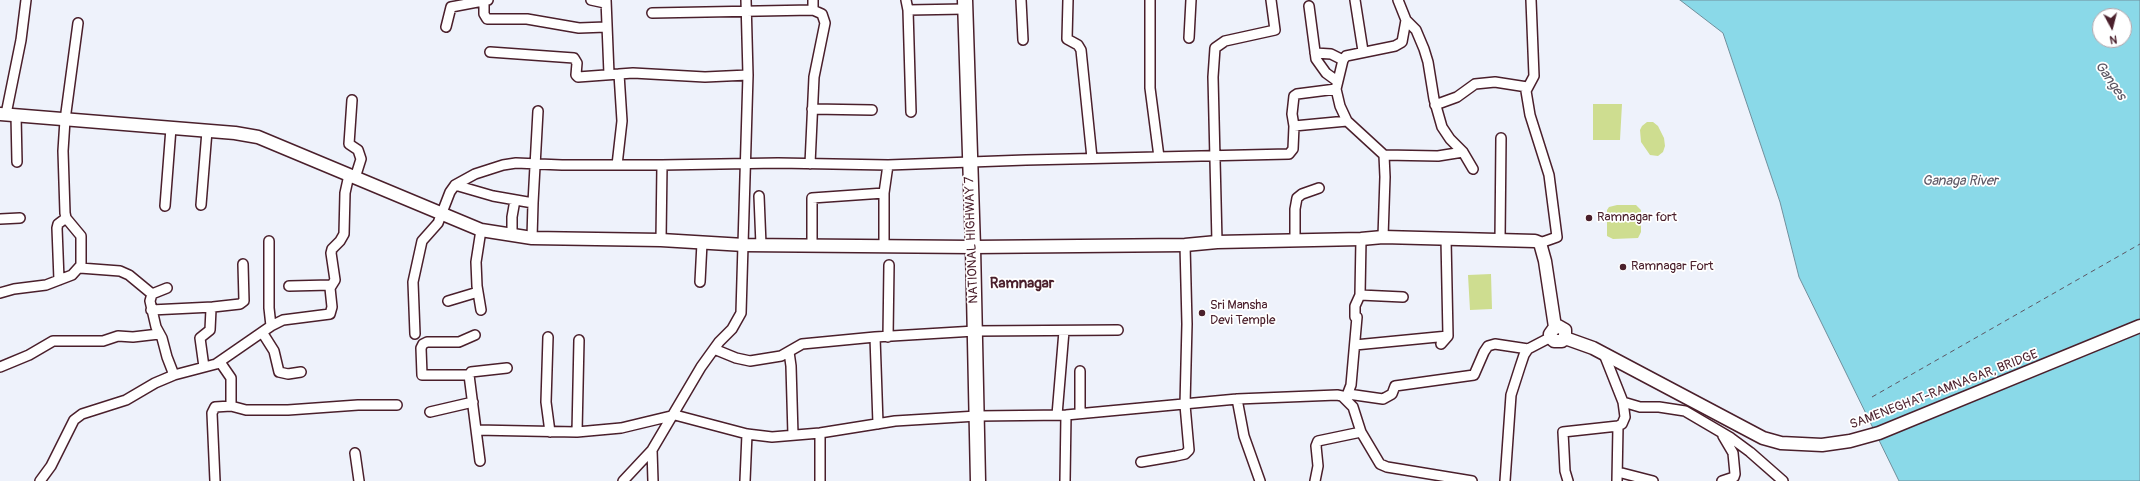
<!DOCTYPE html>
<style>
body{margin:0}
#map{position:relative;width:2140px;height:481px;overflow:hidden;background:#eef2fb;font-family:Pangolin,sans-serif}
canvas{display:block}
.north{position:absolute;left:2092px;top:8px;width:40px;height:40px;box-sizing:border-box;background:#fff;border:1px solid #b7a5aa;border-radius:50%;rotate:173deg;font-size:11px;font-weight:700;line-height:16px;text-align:center;color:#4a1f2b}
.north::after{content:'';display:block;margin:auto;width:14px;height:18px;background:#4a1f2b;clip-path:polygon(50% 0,100% 100%,50% 72%,0 100%)}
</style>
<div id="map">
<canvas width="2140" height="481"></canvas>
<div class="north">N</div>
</div>
<script>
const context = document.querySelector('canvas').getContext('2d');
context.lineJoin = 'round';
function fillPath(path, color) { context.fillStyle = color; context.fill(path, 'evenodd'); }
const poly = rows => new Path2D(rows.map(r => 'M' + r).join(''));
function stroke(path, color, width, dash) { context.strokeStyle = color; context.lineWidth = width; context.lineCap = dash ? 'butt' : 'round'; context.setLineDash(dash || []); context.stroke(path); }
function label(font, color, halo, rows, align = 'center') {
  context.font = font + ' Pangolin,sans-serif'; context.lineWidth = 3.5; context.setLineDash([]); context.textBaseline = 'middle'; context.strokeStyle = halo; context.fillStyle = color; for (const [text, x, y, turn = 0] of rows) {
    context.save(); context.translate(x, y); context.rotate((+turn || 0) * Math.PI / 180); context.textAlign = isNaN(turn) ? turn : align; if (halo) context.strokeText(text, 0, 0); context.fillText(text, 0, 0); context.restore();
  }
}
fillPath(poly([
 [1593,104,1622,104,1620,140,1593,140],
 [1647,122,1653,122,1658,126,1664,138,1665,146,1663,152,1658,156,1650,155,1641,142,1640,130,1642,126],
 [1617,205,1636,205,1641,210,1641,232,1638,238,1613,239,1607,236,1607,210,1609,207],
 [1491,274,1492,309,1470,310,1468,275]
]), '#cedd90');
const water = poly([
 [1680,0,2140,0,2140,481,1899,481,1799,277,1780,202,1723,33,1680,0],
 [2100,16,2124,16,2124,40,2100,40,2100,16]
]);
fillPath(water, '#8ad9e8');
stroke(water, '#708f9c', 1);
stroke(poly([
 [1872,397,2140,244]
]), '#5d5764', 1, [5, 4]);
const street = poly([
 [591,0,605,3],
 [606,0,609,74],
 [813,0,813,10],
 [906,0,908,10,911,112],
 [1021,0,1023,40],
 [1068,0,1067,39,1078,45,1081,50,1092,158],
 [1150,0,1150,88,1159,157],
 [1355,0,1363,51],
 [1531,0,1534,76,1526,91,1530,115,1549,175,1557,237,1540,243],
 [484,2,484,14,487,19,527,19,579,28,606,27],
 [1309,6,1316,59,1326,73,1337,81],
 [908,10,965,9],
 [652,13,813,10,822,14,825,23,814,77,810,164],
 [1406,20,1416,30,1424,49,1428,62,1434,99,1442,127,1450,139,1463,152,1473,169],
 [446,27,451,7,488,0],
 [1189,38,1191,0],
 [490,52,574,58,577,63,576,75,578,77,633,73,705,77,748,75],
 [1315,53,1331,54,1343,60],
 [352,100,349,144,358,150,361,159,355,178],
 [1435,105,1457,97,1475,84,1495,82,1527,87],
 [812,109,872,110],
 [6,114,21,40,26,0],
 [16,115,17,162],
 [1294,126,1292,114,1294,96,1297,94,1336,89],
 [1384,155,1438,156,1463,152],
 [617,165,622,121,619,74],
 [455,185,493,196,533,203,532,238],
 [759,196,761,245],
 [533,203,538,111],
 [201,205,207,131],
 [165,206,171,128],
 [0,219,20,218],
 [481,230,476,262,477,286,481,310],
 [512,235,512,217,515,200],
 [1383,237,1385,177,1384,155,1347,121,1340,106,1336,89,1343,60,1346,56,1395,46,1402,42,1406,20,1398,0],
 [661,240,662,165],
 [1295,240,1295,209,1297,198,1302,194,1319,188],
 [1500,240,1501,138],
 [269,241,269,308,271,326],
 [1217,242,1213,77,1215,48,1225,41,1275,30,1271,0],
 [812,245,812,198,884,193],
 [884,246,884,193,888,165],
 [80,268,120,271,129,275,152,294],
 [59,280,57,228,58,224,66,218],
 [700,282,702,243],
 [289,286,331,285],
 [167,288,152,294,150,301,156,327,162,338,167,357,174,375],
 [0,293,14,289,46,285,72,275,81,265,81,236,66,218,65,213,63,151,65,120,78,23],
 [1360,295,1403,297],
 [448,301,478,292],
 [151,310,213,307],
 [262,332,274,351,279,372,288,374,301,372],
 [415,334,413,282,422,241,438,223,450,192,455,185,475,174,503,165,516,163,562,165,662,165,778,163,888,165,1026,160,1289,154,1293,149,1294,126,1347,121],
 [548,337,546,402,550,432],
 [875,337,878,424],
 [888,337,889,265],
 [1441,344,1448,336,1446,239],
 [1355,345,1448,336],
 [714,349,736,358,750,361,781,356,802,344,875,337,975,331,1118,330],
 [789,352,791,366,793,435],
 [1604,354,1623,402,1640,407,1659,407,1685,411,1731,438,1750,452,1783,481],
 [220,362,231,378,231,406],
 [0,367,29,355,53,341,103,341,118,336,133,337,159,334],
 [204,367,200,338,210,330,211,309,213,307,240,304,244,301,243,264],
 [1080,371,1080,413],
 [469,375,422,375,421,348,423,344,427,342,459,342,475,335],
 [1348,394,1383,399,1392,394,1395,386,1474,375,1484,352,1488,346,1495,344,1528,349],
 [1346,398,1351,385,1357,317,1355,317,1355,306,1360,295,1361,239],
 [1237,399,1244,436,1260,481],
 [430,412,473,402],
 [1057,415,1064,331],
 [476,430,577,432,621,428,675,415,747,434,772,437,820,433,895,421,977,416,1066,415,1237,399,1337,395,1342,396,1353,407,1361,432,1380,464,1387,467,1472,481],
 [577,432,579,340],
 [820,433,820,481],
 [652,450,653,481],
 [355,453,359,481],
 [480,461,469,375,471,372,507,368],
 [1141,462,1176,456,1185,454,1189,450,1185,405,1187,324,1185,245],
 [1618,472,1653,481],
 [40,481,51,466,74,420,82,414,126,400,155,383,174,375,216,364,271,326,283,320,330,314,332,307,330,288,335,280,331,253,332,249,340,241,344,234,345,193,349,175],
 [215,481,212,413,215,407,231,406,246,410,288,410,358,405,397,405],
 [623,481,652,450,701,367,719,342,732,329,741,313,748,75,746,0],
 [745,481,747,434],
 [1065,481,1066,415],
 [1315,481,1318,466,1316,446,1318,441,1361,432],
 [1505,481,1511,395,1520,367,1524,355,1528,349,1551,337],
 [1568,481,1565,471,1563,432,1618,426,1622,424,1625,417,1623,402],
 [1617,481,1618,426],
 [1722,481,1734,477,1735,474,1733,453,1723,436]
]);
const secondary = poly([
 [0,114,235,133,258,137,481,230,532,238,661,240,744,245,973,247,1185,245,1217,242,1361,239,1383,237,1535,241,1540,243,1545,261,1555,327,1550,334,1551,338,1554,341,1562,341,1565,338,1565,330,1558,326,1555,327],
 [1565,338,1593,348,1763,438,1781,443,1822,445,1850,441,1879,433,2140,326]
]);
const primary = poly([
 [965,0,973,247,978,481]
]);
stroke(street, '#4a1f2b', 12);
stroke(secondary, '#4a1f2b', 15);
stroke(primary, '#4a1f2b', 17);
stroke(street, '#fff', 9);
stroke(secondary, '#fff', 12);
stroke(primary, '#fff', 14);
for (const [x, y, r, color] of [
 [1589,218,4,"#4a1f2b"],
 [1623,267,4,"#4a1f2b"],
 [1202,313,4,"#4a1f2b"]
]) { const dot = new Path2D(); dot.arc(x, y, r, 0, 2 * Math.PI); context.fillStyle = color; context.fill(dot); stroke(dot, '#fff', 1.5); }
label('13px', '#4a1f2b', '#fff', [
 ["Ramnagar fort",1597,218],
 ["Ramnagar Fort",1631,267],
 ["Sri Mansha",1210,306],
 ["Devi Temple",1210,321]
], 'left');
label('13px', '#4a1f2b', '#fff', [
 ["NATIONAL HIGHWAY 7",972,240,-92],
 ["SAMENEGHAT-RAMNAGAR, BRIDGE",1944,390,-21]
]);
label('italic 14px', '#5d5764', '#fff', [
 ["Ganges",2110,81,55],
 ["Ganaga River",1960,181]
]);
label('bold 15px', '#4a1f2b', '#fff', [
 ["Ramnagar",1022,284]
]);
</script>
